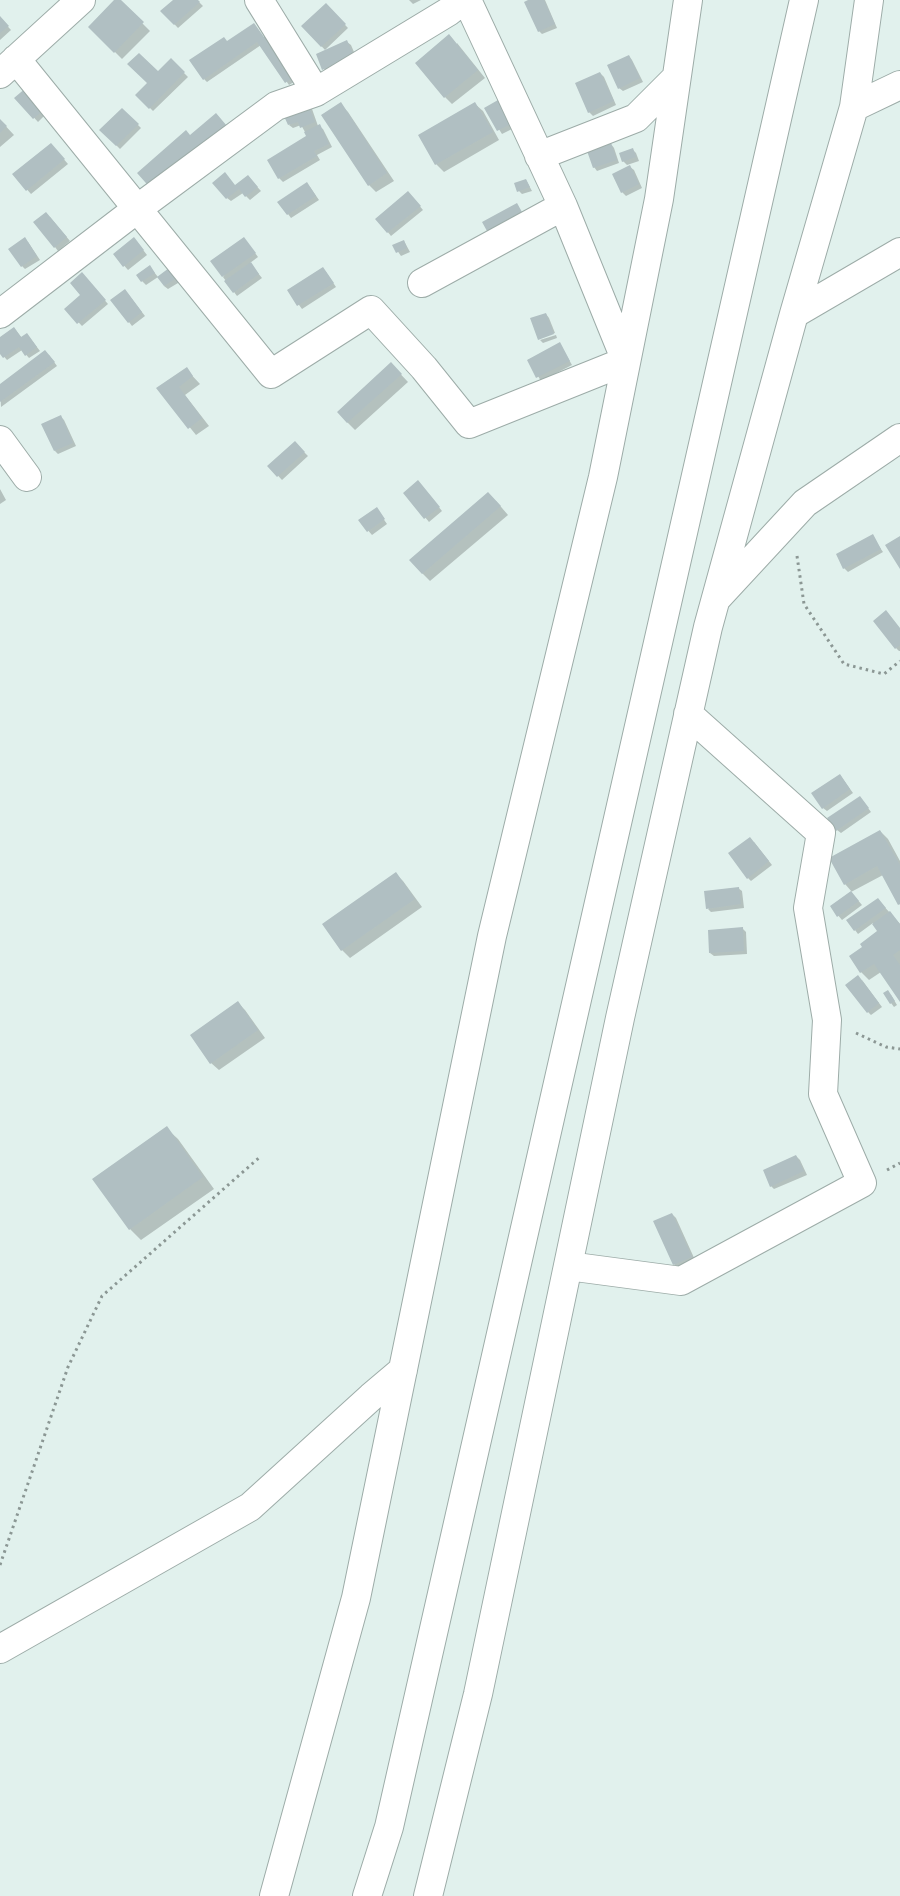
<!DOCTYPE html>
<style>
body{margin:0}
canvas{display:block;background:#e1f1ed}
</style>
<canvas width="900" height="1896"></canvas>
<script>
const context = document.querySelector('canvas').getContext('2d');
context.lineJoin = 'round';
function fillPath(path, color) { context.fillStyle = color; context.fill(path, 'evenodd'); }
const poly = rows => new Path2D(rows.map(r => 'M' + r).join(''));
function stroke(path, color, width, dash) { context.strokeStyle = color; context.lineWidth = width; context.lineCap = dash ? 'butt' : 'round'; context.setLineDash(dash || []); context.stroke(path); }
fillPath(poly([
 [116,0,119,0,150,31,122,59,90,27],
 [174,0,197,0,203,6,178,28,162,11],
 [409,0,421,0,413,4],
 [531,0,545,0,557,28,542,34,539,31],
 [326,5,348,28,325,50,303,26],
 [0,18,11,30,0,40],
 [264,38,304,76,289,85,261,45,207,82,204,79,228,42],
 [347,42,351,45,357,59,327,73,324,69],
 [457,43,485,78,452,104,445,97],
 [629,56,632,60,643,82,623,91,619,88],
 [171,60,188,77,153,111,137,95],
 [600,73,604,77,616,105,593,116,589,112],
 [16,98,48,112,38,122],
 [498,102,514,128,502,134,486,109],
 [340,104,348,112,394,181,376,192,369,185],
 [475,104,483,111,499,140,444,172,436,164,420,136],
 [308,105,312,109,318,126,323,129,332,147,317,155,320,160,283,182,279,178,308,137,301,125,293,128,289,125],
 [122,109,141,128,120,149,101,130],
 [0,120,14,135,0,147],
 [611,144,614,148,619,163,597,171,594,167],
 [54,148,68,164,31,194,14,175],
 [632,149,636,153,639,161,627,165,623,161],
 [630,167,634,170,642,188,626,196,622,192],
 [251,180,261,191,250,200,243,193,231,201,227,198,236,186],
 [526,180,532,191,522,194,519,191],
 [310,187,319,200,291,218,288,214],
 [412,197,423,210,391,236,377,219],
 [50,217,70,241,58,251,55,247],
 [404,241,410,252,401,256,394,246],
 [28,242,40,260,25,269,22,266],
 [137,242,147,255,128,270,114,254],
 [247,242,258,257,250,263,262,278,237,296,223,277],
 [150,267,158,277,146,285,142,281],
 [173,267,183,280,168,289,164,286],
 [326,272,336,287,302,309,288,290],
 [85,278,108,304,82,326,66,309,82,295],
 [128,294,145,316,132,326,129,322],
 [546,314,549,318,555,333,539,338],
 [14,328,22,338,30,338,40,351,29,358,22,350,7,360,0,352,0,339],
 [556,335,557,338,543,343,540,340],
 [560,344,572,365,541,381,528,360],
 [49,355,57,366,1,407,0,386],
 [391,364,408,382,355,430,347,422],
 [186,369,200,384,185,395,209,426,196,435,158,388],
 [60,416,64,420,76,446,58,454,55,451],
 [295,443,308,456,282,480,269,466],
 [421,485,442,511,429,522,405,493],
 [0,489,6,500,0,504],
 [496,501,508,515,430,581,422,573],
 [378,511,387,524,372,535,359,520],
 [872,536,883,552,848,572,844,568],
 [900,629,900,651,899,651,896,648],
 [840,775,853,793,827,811,823,808],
 [863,801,871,812,841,833,837,830],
 [880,831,888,839,900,861,900,905,883,875,851,892,862,905,842,920,831,907,852,892,845,884],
 [754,842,772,865,751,881,748,878],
 [396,874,403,881,422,907,350,958,342,950,324,925],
 [738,888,742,891,744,908,711,912,708,909],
 [881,903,900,924,900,1000,881,972,869,980,861,972,851,956,863,948,879,932,873,923,858,934,855,930],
 [742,928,746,932,747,954,714,956,710,953],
 [862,980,882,1007,871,1015,868,1012],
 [891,995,897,1005,894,1007,891,1003],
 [238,1003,245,1010,265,1038,219,1070,211,1063],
 [166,1128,178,1139,214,1189,141,1240,130,1229],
 [796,1156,800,1160,807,1175,774,1189,771,1186],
 [672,1214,676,1218,695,1260,677,1268,674,1264]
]), '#0003');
fillPath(poly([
 [114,0,121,0,144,22,114,53,88,27],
 [173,0,198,0,200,2,174,25,160,11],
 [528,0,544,0,555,24,538,32,524,2],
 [326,3,346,24,321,47,301,26],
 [0,16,9,26,0,33],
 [254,23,264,37,274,31,302,72,285,83,257,42,203,80,189,60,224,37,227,41],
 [449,34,478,70,444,98,415,63],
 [347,40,354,56,322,70,316,54],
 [139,53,158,71,171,58,185,72,149,109,135,95,147,83,127,64],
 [629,55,640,78,618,89,607,65],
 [600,72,614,101,588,113,575,83],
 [27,87,46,108,33,119,14,98],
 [498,100,511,124,497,131,484,108],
 [341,102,387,173,368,186,321,115],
 [475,102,493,132,435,165,418,135],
 [308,104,315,122,300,128,298,122,288,125,283,114],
 [122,108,139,124,116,146,99,130],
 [216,113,227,126,153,191,137,173,186,130,190,135],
 [0,119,7,126,0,133],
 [320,124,329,144,314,151,317,156,278,179,267,160,306,136,304,132],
 [51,143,65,159,26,191,12,174],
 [611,143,617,160,593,168,587,151],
 [633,148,636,157,622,162,619,153],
 [630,165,639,184,621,193,612,174],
 [225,172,235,185,248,175,258,187,245,197,239,189,226,199,212,183],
 [526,179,530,187,517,192,514,183],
 [307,182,316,196,287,215,277,202],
 [408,191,421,206,387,233,375,219],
 [517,203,527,221,492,240,482,222],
 [46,212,67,237,54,248,33,222],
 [25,237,37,256,21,267,8,249],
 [134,237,144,250,123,267,113,254],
 [244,237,256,253,222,277,210,261],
 [404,240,407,248,396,253,392,245],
 [251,262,259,274,233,293,224,281],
 [150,265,155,273,141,282,136,275],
 [173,265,180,276,164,286,157,277],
 [323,267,334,283,297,306,287,290],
 [82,272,106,300,77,324,64,309,80,295,70,283],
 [125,289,142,312,128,323,110,300],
 [546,313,554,334,538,340,530,318],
 [14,327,21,337,27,333,37,347,25,356,19,347,3,358,0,354,0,337],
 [560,342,570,361,536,378,527,360],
 [45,350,55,362,0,402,0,384],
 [391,362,402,374,347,423,337,412],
 [187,367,193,376,179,387,202,418,188,429,156,388],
 [61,415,73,443,54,451,41,424],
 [295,441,305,452,277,477,267,466],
 [418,480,440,507,424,519,403,493],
 [488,492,501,506,422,574,409,560],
 [377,507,385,519,367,532,358,520],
 [873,534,881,549,843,569,836,554],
 [900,536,900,569,885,545],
 [886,610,900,628,900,645,895,649,873,621],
 [840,774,850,789,822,809,811,793],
 [860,796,869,808,836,831,827,818],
 [880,830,900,865,900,904,898,905,877,866,844,885,829,858],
 [750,837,769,861,747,879,728,853],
 [396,872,415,899,341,951,322,924],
 [739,887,741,904,706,909,704,891],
 [851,891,859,901,837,917,830,906],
 [878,898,886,908,854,931,846,920],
 [890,911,900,924,900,950,893,955,900,965,900,1002,874,964,860,973,849,956,862,947,860,944,877,931,872,924],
 [743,927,744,951,709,953,708,930],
 [858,975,879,1003,867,1013,845,985],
 [888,990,895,1001,890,1004,883,993],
 [238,1001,258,1030,210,1064,190,1035],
 [167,1126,203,1177,129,1230,92,1179],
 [796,1155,804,1171,770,1187,763,1170],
 [672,1213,692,1257,673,1265,653,1221]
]), '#b0bfc2');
const street = poly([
 [259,0,316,92,448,12,463,0],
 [16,59,271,374,371,310,424,368,469,424,626,361,563,206,467,0],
 [0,74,81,0],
 [854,107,900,85],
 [539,156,636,118,676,78],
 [422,283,563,206],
 [0,314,137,209,276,106,316,92],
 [794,314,900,252],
 [0,440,27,477],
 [717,598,805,503,900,438],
 [568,1266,681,1281,862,1183,823,1094,827,1020,808,908,821,833,688,714],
 [0,1649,250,1507,371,1397,403,1370],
 [274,1896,356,1598,492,936,603,477,659,199,688,0],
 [367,1896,389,1827,804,0],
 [428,1896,478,1694,620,1018,708,627,794,314,854,107,869,0]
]);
stroke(street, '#9daca8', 30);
stroke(poly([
 [797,556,804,604,844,664,884,674,900,661],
 [856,1033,886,1047,900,1049],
 [887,1170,900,1163],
 [0,1565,68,1367,102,1296,261,1156]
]), '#8b9794', 3, [2.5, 4]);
stroke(street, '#fff', 28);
</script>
